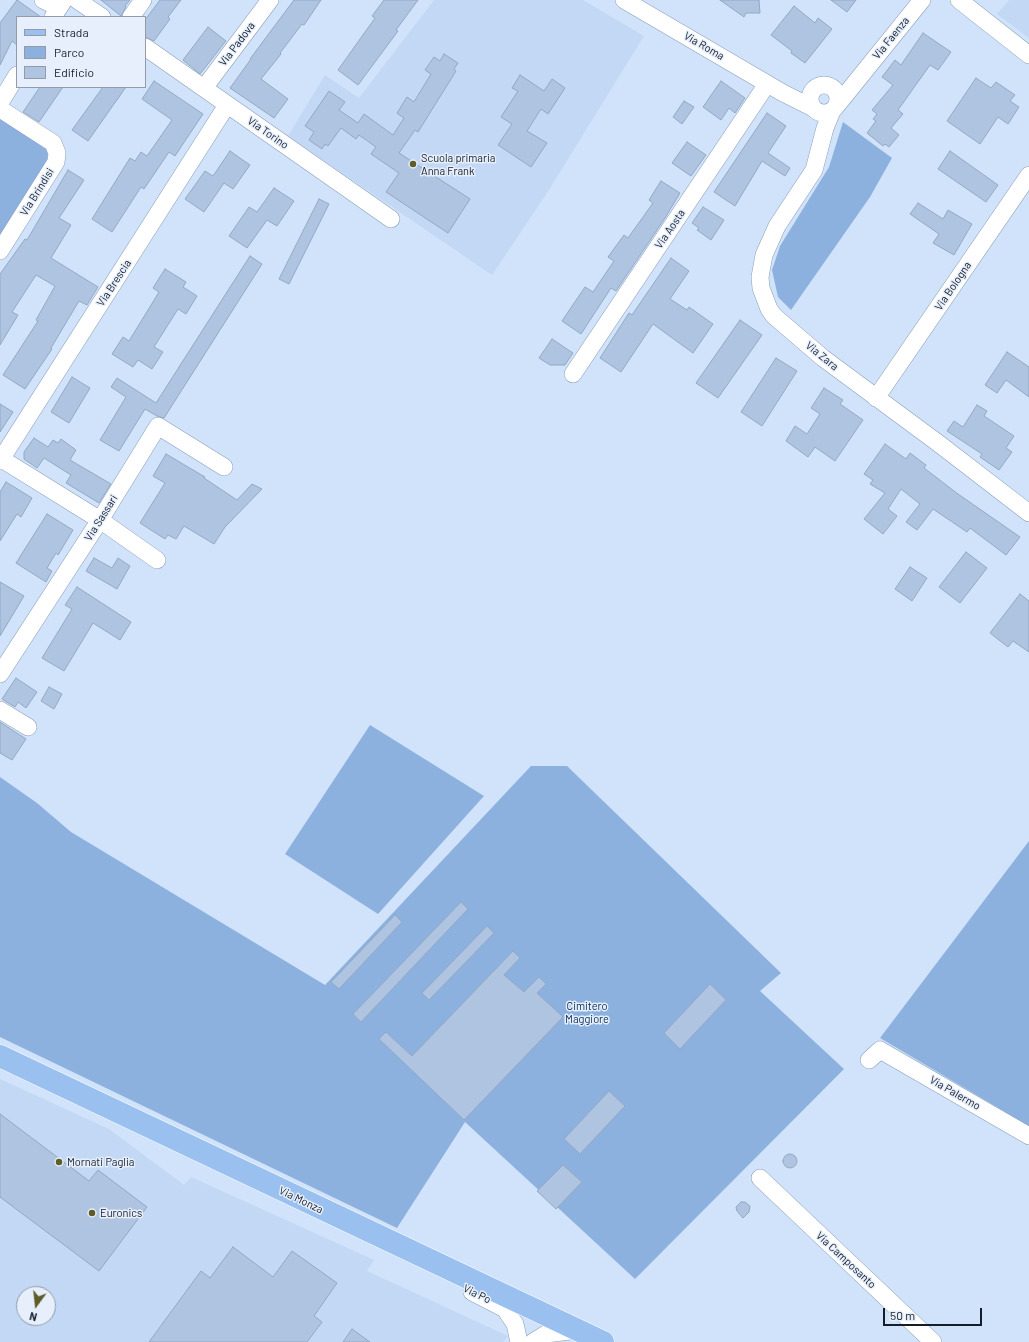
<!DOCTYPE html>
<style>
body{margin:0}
#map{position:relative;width:1029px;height:1342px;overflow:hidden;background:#d0e3fa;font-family:Barlow,sans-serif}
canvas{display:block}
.legend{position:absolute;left:16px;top:16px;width:130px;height:72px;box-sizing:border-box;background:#e6effb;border:1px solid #929ba7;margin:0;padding:5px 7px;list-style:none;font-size:12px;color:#151d28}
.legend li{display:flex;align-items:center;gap:8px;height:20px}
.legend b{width:20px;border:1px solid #929ba7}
.north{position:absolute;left:16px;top:1286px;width:40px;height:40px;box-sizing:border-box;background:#e6effb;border:1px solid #929ba7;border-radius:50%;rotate:195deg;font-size:11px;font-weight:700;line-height:16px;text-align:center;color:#151d28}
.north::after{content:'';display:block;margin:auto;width:14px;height:18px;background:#605c28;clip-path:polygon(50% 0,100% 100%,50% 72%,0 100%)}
.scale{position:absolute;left:883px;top:1308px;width:99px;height:18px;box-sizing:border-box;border:2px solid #151d28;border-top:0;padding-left:5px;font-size:12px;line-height:14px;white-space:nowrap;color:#151d28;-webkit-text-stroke:3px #e6effb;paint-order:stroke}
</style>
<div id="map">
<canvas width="1029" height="1342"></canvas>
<ul class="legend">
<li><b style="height:5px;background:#9ac0ef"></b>Strada</li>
<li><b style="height:11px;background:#8db1df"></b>Parco</li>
<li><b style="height:11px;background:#aec4e1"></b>Edificio</li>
</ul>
<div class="north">N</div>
<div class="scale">50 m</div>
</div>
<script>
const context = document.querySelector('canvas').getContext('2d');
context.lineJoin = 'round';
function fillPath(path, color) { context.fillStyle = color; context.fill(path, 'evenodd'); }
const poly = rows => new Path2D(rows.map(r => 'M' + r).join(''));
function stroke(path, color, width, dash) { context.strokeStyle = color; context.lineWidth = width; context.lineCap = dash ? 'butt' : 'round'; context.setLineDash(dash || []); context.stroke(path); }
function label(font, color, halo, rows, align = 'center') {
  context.font = font + ' Barlow,sans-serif'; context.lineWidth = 3; context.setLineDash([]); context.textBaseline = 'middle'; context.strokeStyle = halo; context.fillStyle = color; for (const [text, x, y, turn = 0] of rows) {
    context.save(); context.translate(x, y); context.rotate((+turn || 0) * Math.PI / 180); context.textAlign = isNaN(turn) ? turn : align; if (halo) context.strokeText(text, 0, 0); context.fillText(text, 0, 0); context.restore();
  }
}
fillPath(poly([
 [434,0,583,0,644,36,547,193,492,275,288,136,325,75,359,98],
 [1009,0,1029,0,1029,38,997,14],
 [0,1079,109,1129,184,1185,191,1177,374,1260,367,1271,508,1336,503,1342,0,1342],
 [24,1294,48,1294,48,1318,24,1318]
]), '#c2d8f5');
fillPath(poly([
 [0,118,46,144,48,153,47,163,0,239],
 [843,122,892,158,870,197,791,310,778,297,772,270,780,246,829,167],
 [370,725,484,796,378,914,285,854],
 [531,766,567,766,781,973,760,991,844,1069,635,1279,465,1122,397,1228,0,1037,0,777,37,803,71,832,325,985],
 [1029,841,1029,1126,880,1038]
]), '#8db1df');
const building = poly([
 [17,0,41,17,17,17,17,45,12,41,0,65,0,23,17,0],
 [101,0,130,0,125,6,126,7,121,16,101,0],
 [160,0,181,0,168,17,170,19,154,41,145,37,145,20,160,0],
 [294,0,321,0,304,25,302,24,280,53,281,54,261,79,288,99,274,118,230,88,251,59,250,59,294,0],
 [384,0,418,0,396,30,398,31,358,85,338,70,375,18,372,16,384,0],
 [720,0,759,0,760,13,746,13,744,17,720,0],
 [831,0,856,0,847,12,831,0],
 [794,6,815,23,818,18,832,29,805,63,791,53,792,51,771,35,794,6],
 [208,27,226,41,200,74,183,60,208,27],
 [923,33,951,52,938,70,930,65,898,110,903,114,891,128,899,135,889,147,885,144,883,146,867,133,876,121,873,119,877,114,872,110,893,85,882,77,895,60,901,65,923,33],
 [444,54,458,63,454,69,456,71,418,132,415,130,399,153,470,199,448,233,386,192,399,173,371,154,376,147,359,135,356,139,341,128,328,146,325,144,322,149,309,140,314,132,305,126,329,91,345,102,339,110,358,123,364,114,393,135,404,118,397,113,407,97,414,102,431,74,425,70,434,57,440,61,444,54],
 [520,75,544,91,552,79,565,88,548,114,541,109,527,131,547,143,531,167,498,145,512,124,501,117,518,91,512,88,520,75],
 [976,78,991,88,996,82,1015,95,1010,101,1019,107,1008,124,998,117,980,144,947,121,976,78],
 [154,81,203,114,175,156,169,152,144,189,141,187,112,232,92,219,130,158,135,161,141,152,147,156,172,120,142,99,154,81],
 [721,81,745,98,735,113,729,108,721,120,703,107,721,81],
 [40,87,63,87,39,122,23,112,40,87],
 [103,87,126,87,88,141,72,130,103,87],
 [684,101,694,107,682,124,673,117,684,101],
 [767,113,786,126,768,153,790,168,785,176,762,161,735,206,714,192,767,113],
 [687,142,706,155,691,176,672,163,687,142],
 [230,151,250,165,233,189,224,183,204,212,185,199,205,171,213,176,230,151],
 [950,151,998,185,986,202,938,169,950,151],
 [68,170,84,180,59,218,71,225,51,258,98,287,87,305,79,301,51,348,52,349,25,389,3,375,38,321,36,320,55,286,36,275,12,312,18,315,0,345,0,274,25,239,27,240,68,170],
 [661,181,680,193,665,218,616,291,611,288,581,334,562,321,585,287,593,292,614,261,608,257,624,235,628,238,653,203,649,200,661,181],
 [274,188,294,201,277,226,267,220,247,248,229,236,249,207,257,212,274,188],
 [319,199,329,204,289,284,279,279,319,199],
 [918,203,943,219,948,210,972,224,954,255,933,243,939,234,910,214,918,203],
 [703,207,724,220,711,240,697,230,699,228,692,223,703,207],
 [250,256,262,264,164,418,157,416,145,409,119,451,100,440,126,397,111,387,117,378,156,403,250,256],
 [671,258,689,271,670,299,687,310,689,307,713,324,693,353,653,324,621,372,600,358,629,313,632,315,671,258],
 [165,269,186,282,183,287,197,296,186,314,178,309,154,347,163,352,152,369,138,360,133,367,112,354,123,337,129,341,159,292,153,288,165,269],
 [740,320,762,335,718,398,696,383,740,320],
 [552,339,573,353,565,365,550,365,539,358,552,339],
 [1007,352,1029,367,1029,397,1006,380,997,393,985,385,1007,352],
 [776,358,797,371,762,426,741,412,776,358],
 [72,377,90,388,69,423,51,412,72,377],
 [824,388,843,400,840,404,863,420,835,461,815,447,808,457,786,441,795,426,807,434,820,414,811,408,824,388],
 [0,404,13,412,0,432,0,404],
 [977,405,987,411,984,416,1014,436,1006,448,1012,452,999,470,980,457,982,454,947,431,954,421,963,427,977,405],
 [34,438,48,447,53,440,58,443,61,439,76,450,70,460,111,484,99,503,66,483,71,475,44,458,37,468,24,459,24,452,34,438],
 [885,444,906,459,910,453,926,465,924,468,958,494,1020,537,1006,555,970,528,967,532,933,509,917,530,906,522,920,504,901,489,888,509,897,516,883,534,864,519,885,493,870,484,873,480,864,474,885,444],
 [166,454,205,477,204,478,237,500,252,484,262,489,225,527,214,544,184,526,176,539,168,535,165,539,140,523,165,483,153,476,166,454],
 [6,482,32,498,21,517,17,514,0,541,0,492,6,482],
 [47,514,73,530,58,555,56,553,47,568,52,571,46,582,16,563,47,514],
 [966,552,987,568,960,603,939,587,966,552],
 [94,558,112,568,118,558,130,566,117,589,86,571,94,558],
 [910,567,927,578,912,601,895,589,910,567],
 [0,582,24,596,0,636,0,582],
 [77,587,131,622,120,640,93,623,64,671,42,658,72,609,65,605,77,587],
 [1020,594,1029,601,1029,652,1013,641,1008,647,990,633,1020,594],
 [16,678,37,692,26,708,18,702,15,707,2,699,16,678],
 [49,687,62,694,54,709,41,701,49,687],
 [0,722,26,739,12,760,0,753,0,722],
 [461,902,468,909,361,1022,353,1014,461,902],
 [395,915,402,922,339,989,331,982,395,915],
 [487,926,494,933,429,1000,422,993,487,926],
 [513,951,520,958,504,975,524,992,539,977,546,984,537,993,563,1017,464,1120,379,1039,386,1032,412,1056,513,951],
 [710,984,726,1000,680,1049,664,1033,710,984],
 [609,1091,625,1106,580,1154,564,1139,609,1091],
 [0,1114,89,1181,98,1170,147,1207,99,1271,0,1197,0,1114],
 '783 1161a7 7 0 1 1 14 0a7 7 0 1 1-14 0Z',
 [563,1165,582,1182,556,1209,537,1191,563,1165],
 [741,1202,745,1202,750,1206,749,1212,743,1218,737,1211,736,1207,741,1202],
 [233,1247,273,1277,292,1251,337,1283,314,1316,322,1322,307,1342,149,1342,201,1271,210,1278,233,1247],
 [352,1329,370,1342,343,1342,352,1329]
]);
fillPath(building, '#aec4e1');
stroke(building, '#92a8c3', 1);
const minor = poly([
 [43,0,59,8],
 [77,0,102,17],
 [624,0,783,93,813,108],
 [959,0,1029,55],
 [53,17,64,0],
 [131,17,143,0],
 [145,47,391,219],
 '810 99a14 14 0 1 1 28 0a14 14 0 1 1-28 0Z',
 [204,88,270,0],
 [0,103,17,75],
 [838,104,922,0],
 [0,109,53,143,57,153,56,162,0,251],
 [832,111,825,128,814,170,777,226,764,255,760,277,761,288,769,309,774,316,823,358,938,443,1029,513],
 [573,374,767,84],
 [876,398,1029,175],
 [0,458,100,520,157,560],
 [0,461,227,105],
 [0,674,100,520,158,426,224,467],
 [0,710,28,727],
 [869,1060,880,1050,1029,1136],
 [760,1178,933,1342],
 [472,1292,505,1309,515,1324,519,1342],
 [533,1342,546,1334,578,1330]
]);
const major = poly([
 [0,1056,603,1342]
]);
stroke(minor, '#889db9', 18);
stroke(major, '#fff', 23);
stroke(minor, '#fff', 17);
stroke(major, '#9ac0ef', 22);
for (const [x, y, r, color] of [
 [413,164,4,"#605c28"],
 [59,1162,4,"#605c28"],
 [92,1213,4,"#605c28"]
]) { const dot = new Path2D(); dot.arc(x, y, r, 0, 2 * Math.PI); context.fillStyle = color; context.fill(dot); stroke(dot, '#e6effb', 1.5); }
label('11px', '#151d28', '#e6effb', [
 ["Via Faenza",891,38,-51],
 ["Via Padova",237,44,-53],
 ["Via Roma",704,46,30],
 ["Via Torino",268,133,35],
 ["Via Brindisi",37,192,-58],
 ["Via Aosta",670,229,-56],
 ["Via Brescia",114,283,-57],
 ["Via Bologna",953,286,-56],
 ["Via Zara",822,356,39],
 ["Via Sassari",101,518,-58],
 ["Via Palermo",955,1093,30],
 ["Via Monza",301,1200,26],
 ["Via Camposanto",846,1260,43],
 ["Via Po",477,1294,26]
]);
label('11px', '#151d28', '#e6effb', [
 ["Scuola primaria",421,158],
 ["Anna Frank",421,171],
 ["Mornati Paglia",67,1162],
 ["Euronics",100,1213]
], 'left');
label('11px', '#042a55', '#e6effb', [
 ["Cimitero",587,1006],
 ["Maggiore",587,1019]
]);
</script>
